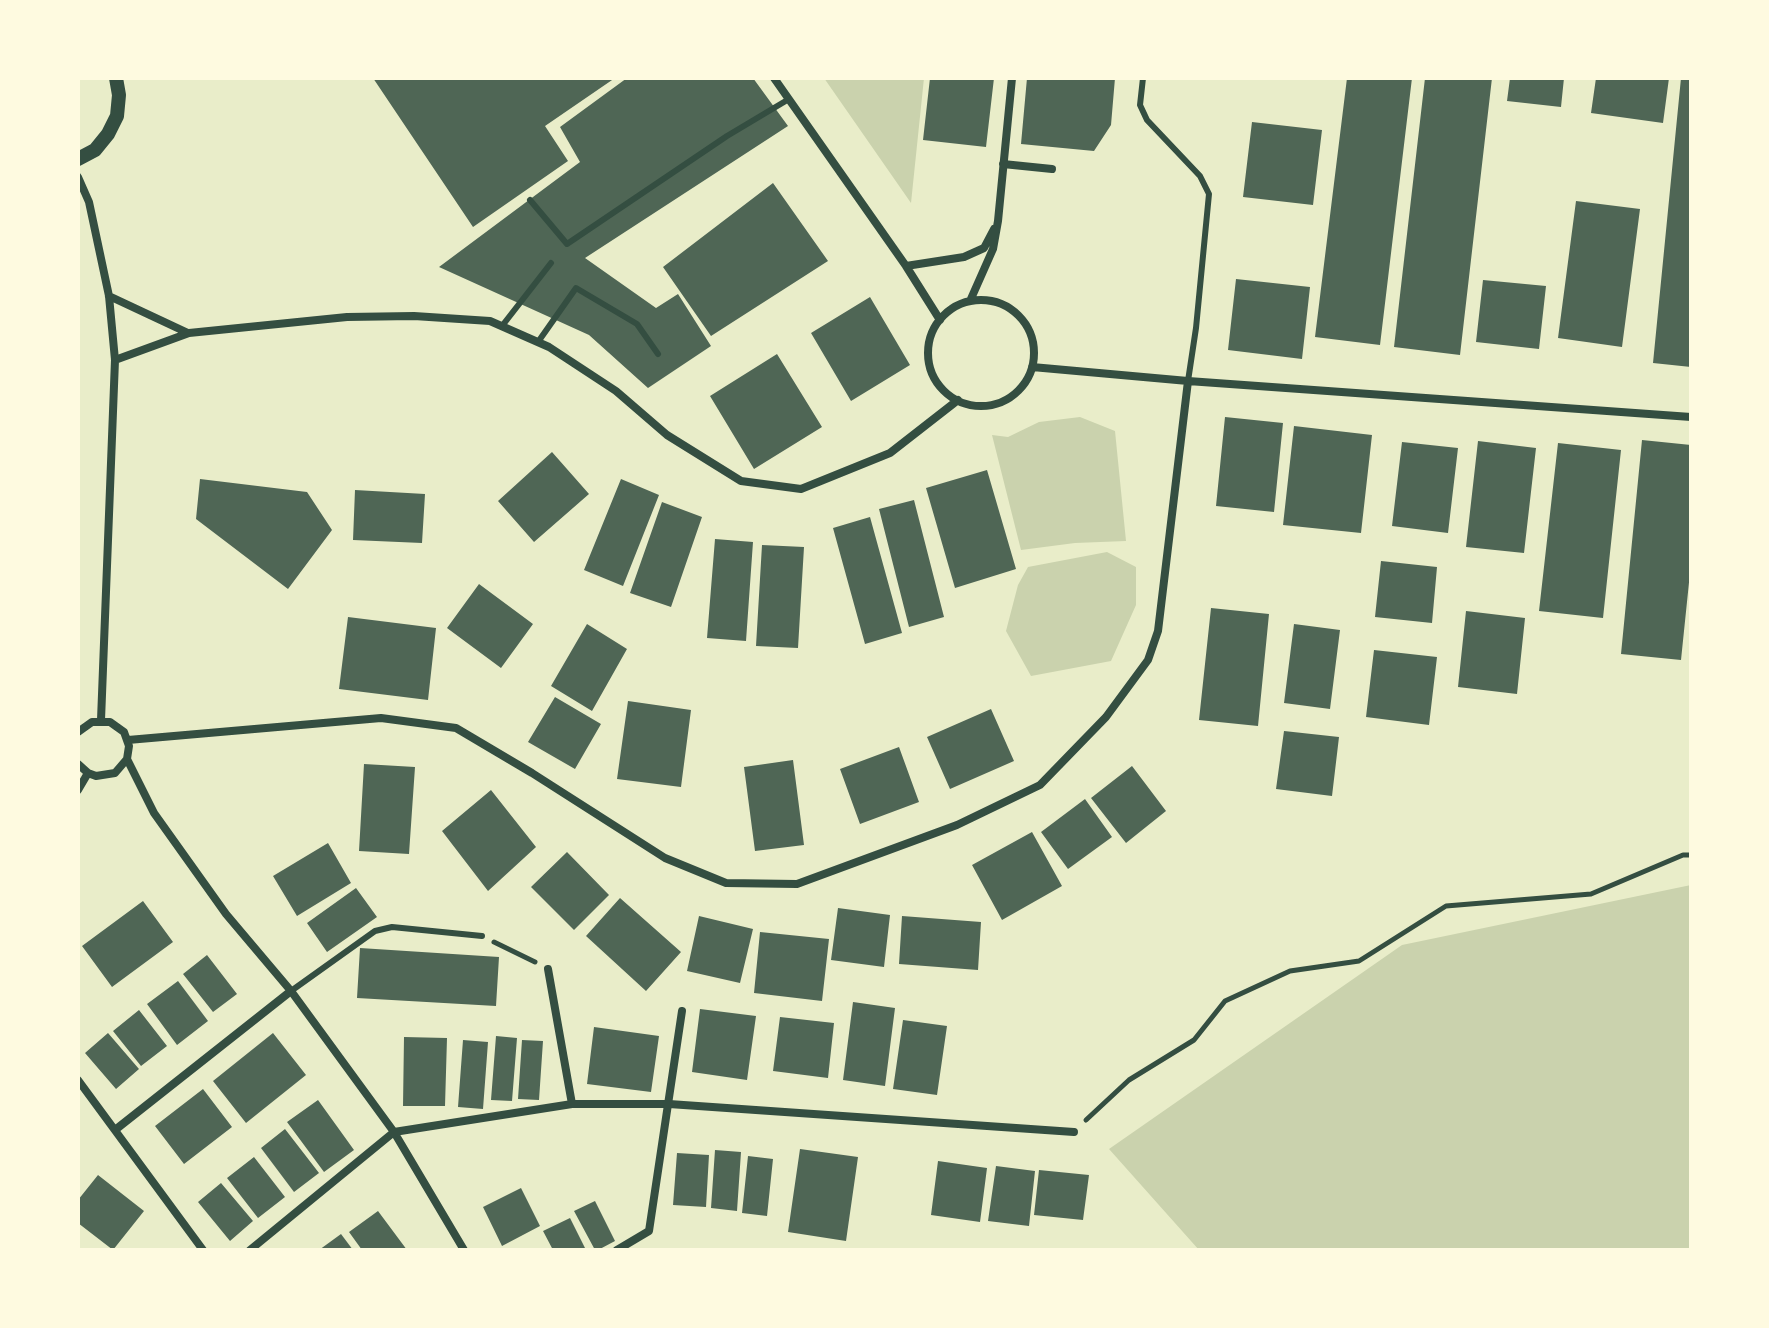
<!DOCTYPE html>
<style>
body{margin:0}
#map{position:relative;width:1769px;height:1328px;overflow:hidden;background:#e9edc9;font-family:Commissioner,sans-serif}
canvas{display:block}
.frame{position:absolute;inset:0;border:80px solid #fefae0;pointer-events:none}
</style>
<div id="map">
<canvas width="1769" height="1328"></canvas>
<div class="frame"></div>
</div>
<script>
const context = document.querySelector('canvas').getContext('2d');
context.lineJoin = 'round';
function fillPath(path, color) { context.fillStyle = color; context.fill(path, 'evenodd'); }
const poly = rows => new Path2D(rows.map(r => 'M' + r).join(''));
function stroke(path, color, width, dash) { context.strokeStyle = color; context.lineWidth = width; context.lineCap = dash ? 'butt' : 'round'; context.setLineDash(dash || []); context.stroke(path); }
fillPath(poly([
 [824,78,924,78,911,203],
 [1080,417,1115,431,1126,541,1075,543,1021,550,992,435,1008,437,1039,422],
 [1107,552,1136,567,1136,605,1111,661,1031,676,1006,631,1018,585,1028,567],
 [1691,885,1691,1250,1199,1250,1109,1149,1402,945]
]), '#cad2ad');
fillPath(poly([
 [373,78,615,78,545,126,568,161,473,227],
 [627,78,753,78,788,126,585,258,656,308,678,294,711,346,648,388,589,335,439,267,580,162,560,127],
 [930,78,994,78,986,147,923,140],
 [1027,78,1115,78,1111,125,1094,151,1021,144],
 [1347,78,1412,78,1380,345,1315,337],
 [1425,78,1492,78,1460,355,1394,347],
 [1510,78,1564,78,1561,107,1507,101],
 [1596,78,1669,78,1663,123,1591,113],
 [1681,78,1691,78,1691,367,1653,363],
 [1252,122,1322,130,1313,205,1243,197],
 [773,183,828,261,711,336,663,267],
 [1576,201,1640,209,1622,347,1558,338],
 [1236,279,1310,287,1302,359,1228,350],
 [1483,280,1546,286,1539,349,1476,342],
 [870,297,910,365,851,401,811,333],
 [777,354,822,427,754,469,710,396],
 [1225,417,1283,423,1274,512,1216,506],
 [1294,426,1372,435,1361,533,1283,525],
 [1642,440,1691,445,1691,563,1681,660,1621,654],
 [1478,441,1536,448,1524,553,1466,547],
 [1402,442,1458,448,1448,533,1392,526],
 [1558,443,1621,450,1603,618,1539,611],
 [552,452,589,494,534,542,498,501],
 [987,470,1016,569,955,588,926,488],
 [200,479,307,492,332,530,288,589,196,519],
 [621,479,659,495,623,586,584,570],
 [355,490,425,494,422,543,353,540],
 [914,500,944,617,909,627,879,509],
 [662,502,702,517,671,607,630,593],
 [870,517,902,633,865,644,833,528],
 [715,539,753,542,746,641,707,638],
 [762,545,804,547,798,648,756,646],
 [1381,561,1437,567,1432,623,1375,617],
 [479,584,533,624,501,668,447,628],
 [1211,608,1269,614,1258,726,1199,720],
 [1466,611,1525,618,1517,694,1458,687],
 [348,617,436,628,428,700,339,689],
 [587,624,627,649,592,711,551,686],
 [1294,624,1340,630,1330,709,1284,703],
 [1374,650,1437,657,1429,725,1366,717],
 [555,697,601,724,575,769,528,742],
 [628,701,691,710,681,787,617,779],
 [991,709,1014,761,950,789,927,737],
 [1284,731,1339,737,1332,796,1276,789],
 [899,747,919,802,860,824,840,769],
 [793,760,804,845,755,851,744,767],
 [364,764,415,767,409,854,359,851],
 [1132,766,1166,811,1126,843,1091,798],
 [491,790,536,847,488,891,442,831],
 [1085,799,1112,837,1068,869,1041,832],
 [1032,832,1062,886,1002,920,972,865],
 [328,843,351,883,297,916,273,876],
 [567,852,609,895,574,930,531,887],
 [356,888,377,917,327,952,307,923],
 [620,898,681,952,646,991,586,936],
 [143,901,173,942,112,987,82,946],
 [838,908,890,915,884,967,831,960],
 [699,916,753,929,740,983,687,971],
 [902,916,981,922,978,970,899,964],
 [760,932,829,939,822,1001,754,993],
 [360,948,499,957,496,1006,357,998],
 [207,955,237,994,213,1012,183,974],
 [178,981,208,1021,177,1045,147,1004],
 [853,1002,895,1008,885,1086,843,1080],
 [700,1009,756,1016,747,1080,692,1072],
 [139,1010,167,1046,141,1066,113,1031],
 [780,1017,834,1023,828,1078,773,1071],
 [903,1020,947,1026,937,1095,893,1089],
 [594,1027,659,1036,651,1092,587,1084],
 [108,1033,139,1069,116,1089,85,1053],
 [273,1033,306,1075,246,1123,213,1081],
 [496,1036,517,1038,512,1101,491,1100],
 [404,1037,447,1038,445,1106,403,1106],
 [463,1040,488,1042,483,1109,458,1107],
 [522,1040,543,1041,539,1100,518,1099],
 [203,1089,232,1127,184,1164,155,1126],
 [318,1100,354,1150,324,1172,287,1122],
 [285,1129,319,1173,294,1192,261,1148],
 [800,1149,858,1157,846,1241,788,1232],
 [715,1150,741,1152,737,1211,711,1208],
 [677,1153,709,1155,706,1207,673,1205],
 [748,1156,773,1159,767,1216,742,1213],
 [254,1157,285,1197,258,1218,227,1178],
 [938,1161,987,1168,980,1222,931,1215],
 [996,1166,1035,1171,1029,1226,988,1221],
 [1039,1170,1089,1175,1083,1220,1034,1215],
 [98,1175,144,1211,113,1250,78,1223,78,1200],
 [221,1183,253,1221,230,1241,198,1202],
 [521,1188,540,1226,502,1246,483,1207],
 [595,1201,615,1241,598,1250,595,1250,574,1211],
 [378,1211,407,1250,362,1250,349,1232],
 [570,1218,586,1250,553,1250,543,1231],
 [341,1234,353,1250,319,1250]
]), '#4f6655');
stroke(poly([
 [494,942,535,962],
 [1086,1120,1129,1080,1194,1040,1225,1001,1290,971,1359,961,1446,906,1591,894,1683,855,1691,855]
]), '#344e41', 5);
stroke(poly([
 [1143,78,1140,105,1147,120,1200,176,1209,194,1196,328,1188,381],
 [530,200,567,244,727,136,789,99],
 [502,326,551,263],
 [538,342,576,288,637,324,658,354],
 [291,991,375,931,392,927,482,936]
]), '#344e41', 6);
stroke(poly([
 [774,78,906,266,940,320],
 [1003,164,1052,169],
 [78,177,89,202,109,296,115,360,101,720],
 [906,266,964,257,984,248,994,229],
 [109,296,188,333],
 '928 353a53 53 0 1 1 106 0a53 53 0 1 1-106 0Z',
 [970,301,993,249,998,221,1012,78],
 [115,360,189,333,347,317,414,316,490,321,549,347,616,391,667,435,741,481,801,489,890,453,958,400],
 [1032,367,1188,381,1691,417],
 [78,732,92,722,110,722,124,732,129,746,127,759,115,773,96,776,88,773,78,764],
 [128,740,381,718,456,728,532,773,665,858,726,883,797,884,957,825,1040,785,1106,717,1148,660,1158,631,1188,381],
 [127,759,154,813,226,914,291,991,394,1132,464,1250],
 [78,790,88,773],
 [548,969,572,1104],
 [78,1080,203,1250],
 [115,1130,291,991],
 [250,1250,394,1132,572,1104,669,1104,1074,1132],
 [617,1250,649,1231,682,1011]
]), '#344e41', 8);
stroke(poly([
 [78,159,95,150,108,134,117,116,119,95,116,78]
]), '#344e41', 14);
</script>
